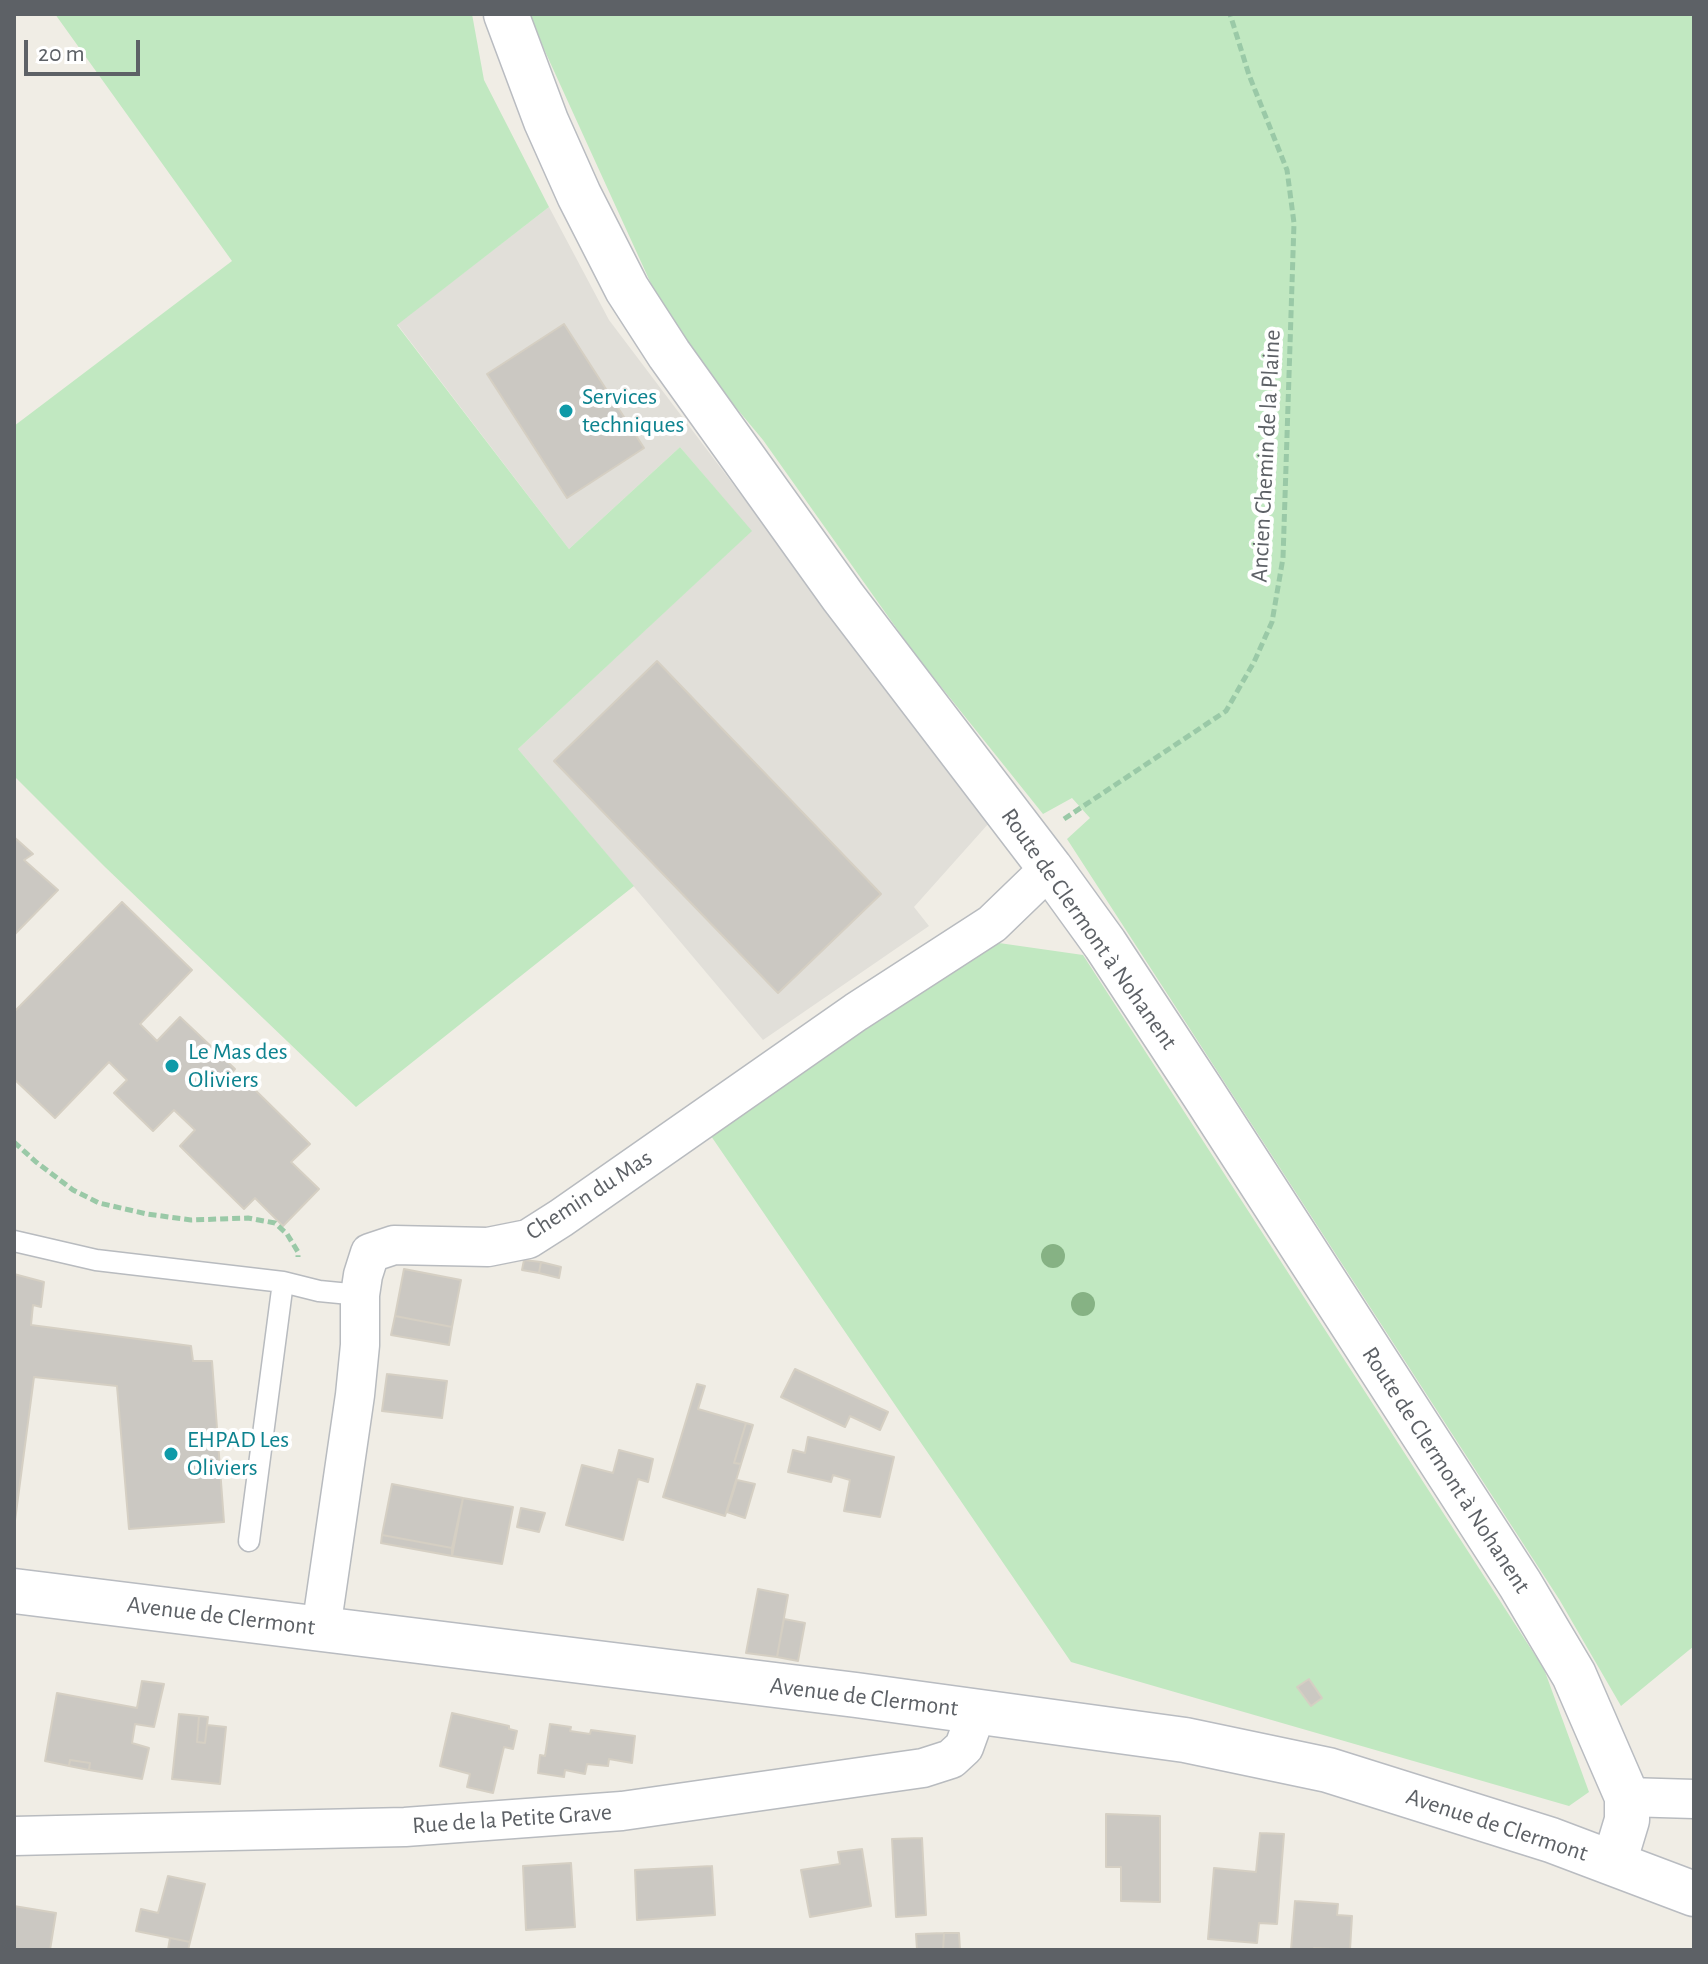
<!DOCTYPE html>
<meta charset="utf-8">
<style>
body{margin:0}
#map{position:relative;width:1708px;height:1964px;overflow:hidden;background:#f0ede5;font-family:"Alegreya Sans",sans-serif}
canvas{display:block}
.frame{position:absolute;inset:0;border:16px solid #5d6166;pointer-events:none}
.scale{position:absolute;left:24px;top:40px;width:116px;height:36px;box-sizing:border-box;border:4px solid #5d6166;border-top:0;padding-left:10px;font-size:24px;line-height:28px;white-space:nowrap;color:#5d6166;-webkit-text-stroke:6px #fff;paint-order:stroke}
</style>
<div id="map">
<canvas width="1708" height="1964"></canvas>
<div class="frame"></div>
<div class="scale">20 m</div>
</div>
<script>
const context = document.querySelector('canvas').getContext('2d');
context.lineJoin = 'round';
function fillPath(path, color) { context.fillStyle = color; context.fill(path, 'evenodd'); }
const poly = rows => new Path2D(rows.map(r => 'M' + r).join(''));
function stroke(path, color, width, dash) { context.strokeStyle = color; context.lineWidth = width; context.lineCap = dash ? 'butt' : 'round'; context.setLineDash(dash || []); context.stroke(path); }
function label(font, color, halo, rows, align = 'center') {
  context.font = font + ' "Alegreya Sans",sans-serif'; context.lineWidth = 8; context.setLineDash([]); context.textBaseline = 'middle'; context.strokeStyle = halo; context.fillStyle = color; for (const [text, x, y, turn = 0] of rows) {
    context.save(); context.translate(x, y); context.rotate((+turn || 0) * Math.PI / 180); context.textAlign = isNaN(turn) ? turn : align; if (halo) context.strokeText(text, 0, 0); context.fillText(text, 0, 0); context.restore();
  }
}
fillPath(poly([
 [549,207,609,320,989,823,914,907,929,926,763,1040,518,749,751,531,680,447,569,549,397,324]
]), '#e1dfd9');
fillPath(poly([
 [55,14,472,14,484,80,549,207,397,325,569,549,680,447,752,531,518,749,634,886,356,1107,105,867,14,776,14,426,232,261],
 [528,14,1694,14,1694,1646,1621,1706,1559,1599,1067,839,1090,818,1072,798,1043,814,914,653,763,440,673,332],
 [992,942,1083,955,1544,1669,1589,1792,1569,1806,1071,1662,711,1136]
]), '#c1e8c1');
const building = poly([
 [564,324,644,448,567,498,487,374,564,324],
 [657,661,881,894,778,993,554,761,657,661],
 [14,837,33,854,24,860,58,890,14,935,14,837],
 [122,902,192,970,140,1024,157,1041,180,1017,235,1069,227,1078,237,1087,247,1082,310,1144,291,1162,319,1189,283,1226,255,1198,244,1209,180,1146,195,1130,174,1110,153,1131,114,1093,127,1080,109,1062,55,1118,14,1079,14,1012,122,902],
 [524,1260,541,1262,539,1273,522,1270,524,1260],
 [541,1262,561,1267,559,1278,539,1273,541,1262],
 [404,1269,461,1280,452,1327,395,1316,404,1269],
 [14,1274,44,1282,41,1307,33,1305,31,1325,191,1346,193,1361,212,1361,224,1522,129,1529,117,1386,34,1377,14,1528,14,1274],
 [395,1316,452,1327,449,1345,391,1335,395,1316],
 [795,1369,888,1412,880,1430,850,1416,845,1427,781,1397,795,1369],
 [387,1374,447,1381,442,1418,382,1411,387,1374],
 [697,1384,705,1386,698,1409,746,1423,734,1463,741,1464,725,1516,663,1497,697,1384],
 [746,1423,753,1425,741,1464,734,1463,746,1423],
 [808,1437,894,1457,880,1517,844,1511,850,1480,833,1475,831,1482,788,1472,793,1450,805,1453,808,1437],
 [619,1450,653,1459,648,1482,638,1479,623,1540,566,1525,582,1465,613,1473,619,1450],
 [737,1480,755,1484,745,1518,727,1512,737,1480],
 [392,1484,463,1498,452,1548,382,1535,392,1484],
 [463,1498,513,1507,502,1564,452,1556,463,1498],
 [521,1508,545,1513,539,1532,517,1527,521,1508],
 [382,1535,452,1548,452,1556,381,1543,382,1535],
 [758,1589,788,1595,777,1657,746,1653,758,1589],
 [784,1619,805,1623,798,1661,777,1657,784,1619],
 [1309,1679,1322,1698,1311,1706,1297,1687,1309,1679],
 [142,1681,164,1684,154,1727,135,1724,132,1743,149,1748,142,1779,89,1770,90,1763,70,1760,69,1766,45,1761,57,1693,137,1708,142,1681],
 [452,1713,509,1726,509,1729,517,1731,513,1749,504,1747,493,1793,467,1787,470,1774,440,1766,452,1713],
 [179,1714,199,1716,197,1742,205,1743,207,1725,226,1727,220,1784,172,1779,179,1714],
 [199,1716,208,1717,205,1743,197,1742,199,1716],
 [550,1724,571,1727,570,1731,590,1734,591,1730,635,1736,632,1763,609,1759,608,1766,587,1764,585,1774,565,1770,564,1777,538,1773,540,1755,545,1756,550,1724],
 [70,1760,90,1763,89,1770,69,1766,70,1760],
 [1106,1814,1160,1816,1160,1902,1121,1901,1121,1867,1106,1867,1106,1814],
 [1260,1833,1284,1834,1277,1924,1259,1923,1257,1943,1208,1939,1214,1868,1256,1872,1260,1833],
 [922,1838,926,1915,896,1917,892,1839,922,1838],
 [862,1849,871,1906,810,1917,801,1870,840,1864,838,1852,862,1849],
 [571,1863,575,1927,526,1930,523,1866,571,1863],
 [712,1866,715,1915,637,1920,635,1870,712,1866],
 [168,1876,205,1884,190,1942,136,1931,141,1909,158,1913,168,1876],
 [1295,1901,1338,1904,1337,1915,1352,1916,1350,1950,1314,1948,1314,1950,1291,1950,1295,1901],
 [14,1906,56,1913,50,1950,14,1950,14,1906],
 [944,1933,943,1950,917,1950,916,1934,944,1933],
 [944,1933,959,1933,960,1950,943,1950,944,1933],
 [170,1938,190,1942,188,1950,168,1950,170,1938]
]);
fillPath(building, '#cbc8c2');
stroke(building, '#d5cfc3', 2);
const lane = poly([
 [14,1241,96,1260,283,1282,319,1291,360,1295],
 [249,1541,283,1282]
]);
const street = poly([
 [321,1629,355,1395,360,1345,360,1295,363,1275,370,1253,394,1245,488,1247,528,1239,561,1218,856,1012,992,924,1050,868],
 [1627,1797,1694,1799],
 [14,1836,405,1827,622,1811,923,1768,951,1759,964,1747,977,1711]
]);
const secondary = poly([
 [506,14,546,121,579,195,627,289,669,354,843,597,1050,868,1105,944,1203,1093,1520,1584,1574,1675,1627,1797,1627,1820,1614,1863],
 [14,1591,856,1695,1185,1740,1328,1770,1551,1840,1694,1894]
]);
stroke(lane, '#b8bbbf', 23);
stroke(street, '#b8bbbf', 41);
stroke(secondary, '#b9bcc1', 47);
stroke(poly([
 [1064,819,1226,711,1254,662,1272,622,1283,558,1294,223,1287,170,1249,75,1230,14],
 [14,1142,36,1162,73,1190,99,1203,147,1214,191,1220,248,1218,275,1223,287,1234,298,1252,298,1257]
]), '#9ac9a7', 5, [8, 4]);
stroke(lane, '#fff', 20);
stroke(street, '#fff', 38);
stroke(secondary, '#fff', 44);
context.fillStyle = '#86b284';
for (const [x, y] of [
 [1053,1256],
 [1083,1304]
]) { context.beginPath(); context.arc(x, y, 12, 0, 2 * Math.PI); context.fill(); }
for (const [x, y, r, color] of [
 [566,411,8,"#0f9aa8"],
 [172,1066,8,"#0f9aa8"],
 [171,1454,8,"#0f9aa8"]
]) { const dot = new Path2D(); dot.arc(x, y, r, 0, 2 * Math.PI); context.fillStyle = color; context.fill(dot); stroke(dot, '#fff', 3); }
label('24px', '#0d838f', '#fff', [
 ["Services",582,397],
 ["techniques",582,425],
 ["Le Mas des",188,1052],
 ["Oliviers",188,1080],
 ["EHPAD Les",187,1440],
 ["Oliviers",187,1468]
], 'left');
label('24px', '#5d6166', '#fff', [
 ["Ancien Chemin de la Plaine",1266,456,-87],
 ["Route de Clermont à Nohanent",1089,929,55],
 ["Chemin du Mas",589,1195,-33],
 ["Route de Clermont à Nohanent",1446,1470,57],
 ["Avenue de Clermont",221,1616,7],
 ["Avenue de Clermont",864,1697,7],
 ["Rue de la Petite Grave",512,1819,-4],
 ["Avenue de Clermont",1497,1825,18]
]);
</script>
